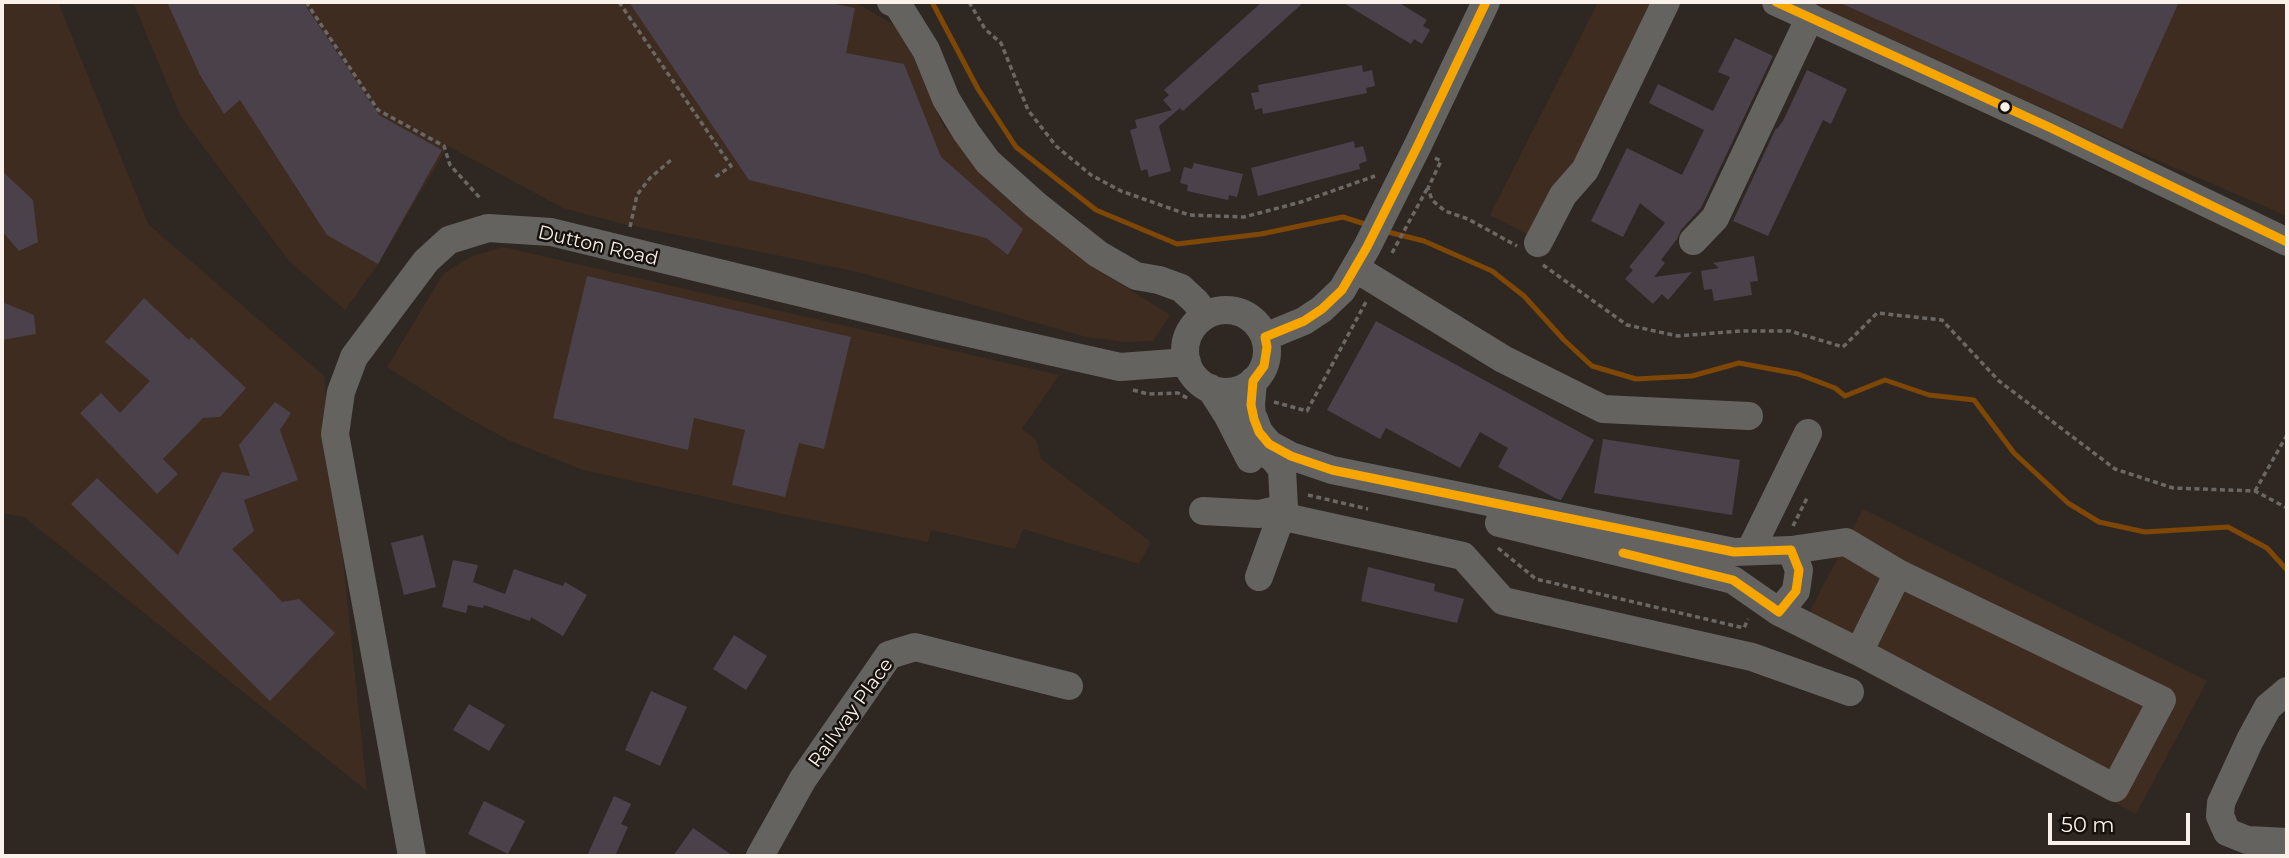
<!DOCTYPE html>
<style>
body{margin:0}
#map{position:relative;width:2289px;height:858px;overflow:hidden;background:#2f2822;font-family:Montserrat,sans-serif}
canvas{display:block}
.frame{position:absolute;inset:0;border:4px solid #faf1ea;pointer-events:none}
.scale{position:absolute;left:2048px;top:813px;width:142px;height:32px;box-sizing:border-box;border:4px solid #faf1ea;border-top:0;padding-left:9px;font-size:21px;line-height:24px;white-space:nowrap;color:#faf1ea;-webkit-text-stroke:5px #17120d;paint-order:stroke}
</style>
<div id="map">
<canvas width="2289" height="858"></canvas>
<div class="frame"></div>
<div class="scale">50 m</div>
</div>
<script>
const context = document.querySelector('canvas').getContext('2d');
context.lineJoin = 'round';
function fillPath(path, color) { context.fillStyle = color; context.fill(path, 'evenodd'); }
const poly = rows => new Path2D(rows.map(r => 'M' + r).join(''));
function stroke(path, color, width, dash) { context.strokeStyle = color; context.lineWidth = width; context.lineCap = dash ? 'butt' : 'round'; context.setLineDash(dash || []); context.stroke(path); }
function label(font, color, halo, rows, align = 'center') {
  context.font = font + ' Montserrat,sans-serif'; context.lineWidth = 5; context.setLineDash([]); context.textBaseline = 'middle'; context.strokeStyle = halo; context.fillStyle = color; for (const [text, x, y, turn = 0] of rows) {
    context.save(); context.translate(x, y); context.rotate((+turn || 0) * Math.PI / 180); context.textAlign = isNaN(turn) ? turn : align; if (halo) context.strokeText(text, 0, 0); context.fillText(text, 0, 0); context.restore();
  }
}
fillPath(poly([
 [2,2,58,2,148,224,324,376,367,791,24,517,2,513],
 [133,2,855,2,894,25,904,35,942,124,978,170,1105,274,1170,315,1153,341,1125,342,1086,337,858,272,623,224,563,208,448,146,378,264,345,310,289,261,181,117],
 [1598,2,1652,2,1548,245,1490,215],
 [1808,2,2287,2,2287,216,2152,158],
 [503,247,1059,375,1022,429,1037,441,1041,459,1151,542,1139,564,1023,529,1015,549,931,530,928,542,792,516,583,470,508,440,459,413,387,367,443,274,470,257],
 [1863,509,2207,681,2136,814,1798,634]
]), '#3d2c1f');
stroke(poly([
 [932,2,978,89,1016,147,1096,210,1177,244,1261,234,1343,217,1368,225],
 [1384,231,1424,241,1492,271,1524,296,1564,340,1592,366,1636,379,1692,376,1739,363,1798,374,1835,388,1845,396,1885,380,1929,395,1974,400,2014,453,2068,503,2099,522,2145,532,2228,527,2267,548,2287,570]
]), '#7f4705', 5);
fillPath(poly([
 [167,2,303,2,379,115,442,150,378,264,327,235,240,100,224,114,200,75],
 [629,2,826,2,855,8,846,53,904,64,941,157,1023,229,1008,255,986,238,749,180],
 [1262,2,1304,2,1183,111,1180,108,1159,126,1171,171,1149,177,1147,169,1141,171,1130,130,1137,128,1135,120,1172,110,1163,100,1169,95,1164,90],
 [1342,2,1398,2,1427,20,1423,26,1430,30,1422,44,1414,39,1411,44],
 [1838,2,2179,2,2122,129],
 [1735,38,1773,56,1701,208,1681,230,1677,239,1661,260,1665,263,1654,277,1692,272,1668,300,1662,294,1653,304,1625,279,1633,270,1629,267,1665,223,1640,203,1623,237,1591,221,1627,148,1682,175,1704,130,1649,103,1658,84,1713,111,1730,77,1718,72],
 [1362,65,1363,72,1372,70,1375,86,1366,88,1367,93,1263,114,1262,108,1255,110,1251,93,1259,92,1258,85],
 [1807,70,1847,89,1831,124,1823,120,1768,236,1733,221,1776,128,1777,129,1783,121],
 [1354,141,1355,148,1363,146,1367,161,1359,164,1360,169,1258,196,1251,168],
 [1194,163,1243,174,1237,197,1229,195,1228,200,1187,191,1188,185,1180,183,1184,167,1192,169],
 [2,171,33,200,38,242,19,251,2,231],
 [1754,256,1758,281,1750,282,1752,295,1714,301,1712,289,1704,290,1701,271,1719,268,1713,263],
 [587,276,851,337,824,449,799,443,785,497,732,485,745,430,694,418,688,450,553,418],
 [144,298,189,340,191,337,246,388,220,417,203,418,163,459,178,474,157,494,80,413,101,393,120,413,150,381,105,342],
 [2,302,34,315,36,334,2,340],
 [1376,321,1594,440,1561,500,1555,498,1498,467,1508,448,1480,432,1460,468,1386,428,1380,439,1327,410],
 [275,402,291,413,280,430,298,480,244,500,254,531,232,549,282,602,299,599,335,633,270,701,71,504,97,478,178,555,222,472,250,476,239,445],
 [1603,439,1740,460,1732,515,1594,493],
 [423,535,436,587,404,595,391,543],
 [453,560,478,565,473,582,505,594,514,569,563,586,565,582,587,595,563,636,531,617,530,621,484,605,483,608,468,605,466,613,442,607],
 [1368,567,1435,584,1434,591,1464,599,1457,623,1361,601],
 [734,635,767,656,746,690,713,669],
 [651,691,687,707,660,766,625,750],
 [469,704,505,725,489,751,453,730],
 [614,796,631,804,621,824,628,827,615,856,587,856],
 [484,801,525,821,508,854,468,834],
 [693,828,733,856,673,856]
]), '#4a414b');
stroke(poly([
 [306,2,378,110,444,146,450,165,480,198],
 [619,2,731,166,714,178],
 [969,2,985,29,1001,43,1028,110,1056,146,1091,175,1121,191,1189,215,1244,217,1301,202,1375,176],
 [1435,158,1441,161,1428,188,1432,200,1445,211,1468,219,1517,246],
 [630,227,637,195,650,178,671,160],
 [1392,253,1427,189],
 [1543,265,1627,325,1678,336,1740,331,1790,331,1843,347,1877,313,1942,320,1999,381,2115,469,2173,488,2255,491,2287,508],
 [1133,390,1148,394,1178,393,1189,399],
 [1274,402,1307,411,1367,300],
 [2255,491,2287,435],
 [1308,495,1368,509],
 [1793,526,1808,496],
 [1498,548,1536,579,1744,628,1748,619]
]), '#6a6764', 3.5, [5, 3.5]);
stroke(poly([
 [891,2,898,5,926,50,946,99,966,132,988,162,1036,205,1098,254,1136,276,1159,280,1181,288,1195,301,1206,315],
 [1776,2,2051,128,2287,242],
 [1693,241,1715,218,1810,17],
 [1538,243,1563,195,1585,170,1666,2],
 [1355,268,1503,359,1603,409,1749,416],
 '1185 351a41 41 0 1 1 82 0a41 41 0 1 1-82 0Z',
 [1265,337,1304,321,1322,309,1342,290,1367,247,1417,147,1486,2],
 [1253,381,1251,405,1254,439,1258,448,1273,458,1282,469,1284,508,1289,518,1463,556,1503,601,1752,657,1850,692],
 [1210,388,1228,416,1250,459],
 [1254,419,1259,432,1269,444,1291,456,1332,470,1734,552,1791,550,1846,542,1898,573,1859,652,1779,612],
 [1203,511,1259,514,1284,508,1259,577],
 [1499,523,1733,580,1779,612,1796,591,1799,570,1791,550],
 [1750,551,1808,433],
 [1859,652,2115,788,2162,700,1898,573],
 [2287,691,2268,707,2250,740,2221,803,2220,816,2227,832,2247,840,2287,842],
 [412,856,335,434,341,392,354,357,426,261,449,240,488,228,551,232,933,325,1120,367,1187,362],
 [760,856,803,779,889,655,915,647,1069,686]
]), '#656360', 28);
stroke(poly([
 [1486,2,1417,147,1367,247,1342,290,1322,309,1304,321,1265,337,1267,347,1264,366,1253,381,1251,405,1254,419,1259,432,1269,444,1291,456,1332,470,1734,552,1791,550,1799,570,1796,591,1779,612,1733,580,1623,553],
 [1776,2,2051,128,2287,242]
]), '#f7a600', 9);
for (const [x, y, r, color] of [
 [2005,107,6,"#faf1ea"]
]) { const dot = new Path2D(); dot.arc(x, y, r, 0, 2 * Math.PI); context.fillStyle = color; context.fill(dot); stroke(dot, '#17120d', 2.5); }
label('19px', '#faf1ea', '#17120d', [
 ["Dutton Road",598,246,13],
 ["Railway Place",851,713,-54]
]);
</script>
